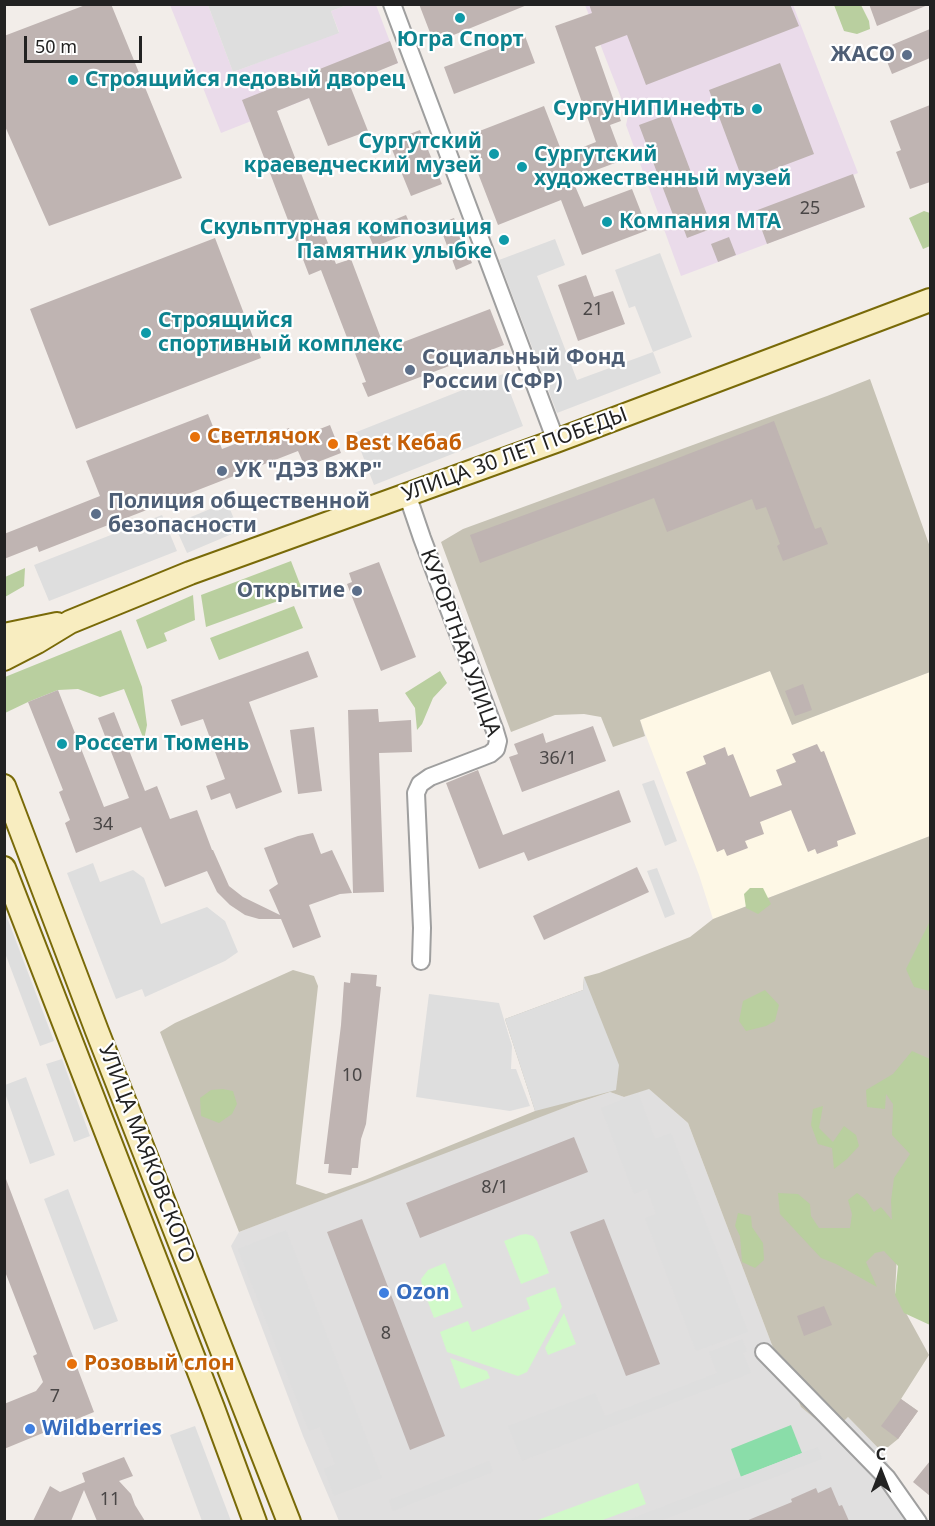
<!DOCTYPE html>
<meta charset="utf-8">
<style>
body{margin:0}
#map{position:relative;width:935px;height:1526px;overflow:hidden;background:#f2ede9;font-family:"Noto Sans",sans-serif}
canvas{display:block}
.frame{position:absolute;inset:0;border:6px solid #222;pointer-events:none}
.north{position:absolute;left:851px;top:1442px;width:60px;height:60px;-webkit-text-stroke:4px #fff;paint-order:stroke;rotate:0deg;font-size:16px;font-weight:700;line-height:24px;text-align:center;color:#222}
.north::after{content:'';display:block;margin:auto;width:21px;height:27px;background:#222;clip-path:polygon(50% 0,100% 100%,50% 72%,0 100%)}
.scale{position:absolute;left:24px;top:36px;width:118px;height:27px;box-sizing:border-box;border:3px solid #222;border-top:0;padding-left:8px;font-size:18px;line-height:21px;white-space:nowrap;color:#222;-webkit-text-stroke:4px #fff;paint-order:stroke}
</style>
<div id="map">
<canvas width="935" height="1526"></canvas>
<div class="frame"></div>
<div class="north">С</div>
<div class="scale">50 m</div>
</div>
<script>
const context = document.querySelector('canvas').getContext('2d');
context.lineJoin = 'round';
function fillPath(path, color) { context.fillStyle = color; context.fill(path, 'evenodd'); }
const poly = rows => new Path2D(rows.map(r => 'M' + r).join(''));
function stroke(path, color, width, dash) { context.strokeStyle = color; context.lineWidth = width; context.lineCap = dash ? 'butt' : 'round'; context.setLineDash(dash || []); context.stroke(path); }
function label(font, color, halo, rows, align = 'center') {
  context.font = font + ' "Noto Sans",sans-serif'; context.lineWidth = 4.5; context.setLineDash([]); context.textBaseline = 'middle'; context.strokeStyle = halo; context.fillStyle = color; for (const [text, x, y, turn = 0] of rows) {
    context.save(); context.translate(x, y); context.rotate((+turn || 0) * Math.PI / 180); context.textAlign = isNaN(turn) ? turn : align; if (halo) context.strokeText(text, 0, 0); context.fillText(text, 0, 0); context.restore();
  }
}
fillPath(poly([
 [648,1088,688,1123,772,1345,801,1407,832,1432,848,1417,882,1452,918,1521,339,1521,303,1436,231,1246,239,1232,540,1116,610,1092,624,1097]
]), '#e0dfdf');
fillPath(poly([
 [170,5,208,5,233,72,339,32,331,11,347,5,376,5,398,63,221,133],
 [585,5,793,5,858,173,853,175,865,207,681,276,626,125,628,116]
]), '#eadbea');
fillPath(poly([
 [770,671,792,725,930,672,930,836,713,919,699,875,640,720]
]), '#fef8e6');
fillPath(poly([
 [870,379,930,547,930,672,792,725,770,671,640,720,645,736,613,747,601,717,584,714,555,715,511,732,441,542,463,529,827,396],
 [930,836,930,1138,901,1177,895,1293,929,1355,901,1399,918,1411,898,1439,882,1452,848,1417,832,1433,801,1407,772,1345,688,1123,649,1089,624,1097,610,1092,577,1103,239,1232,160,1032,175,1023,293,970,314,976,318,986,296,1184,326,1194,365,1180,535,1111,505,1019,583,990,584,977,599,973,690,937,713,919]
]), '#c6c2b4');
fillPath(poly([
 [834,5,861,5,869,21,870,29,857,34,844,31],
 [924,211,930,213,930,246,923,249,909,218],
 [291,561,303,592,206,627,201,595],
 [25,568,24,586,5,597,5,577],
 [193,595,195,620,164,633,167,641,147,649,136,620],
 [294,606,303,628,219,660,210,638],
 [121,630,142,687,147,725,144,740,124,689,100,697,78,689,58,690,28,702,5,713,5,677],
 [440,671,447,683,433,698,422,724,417,730,415,708,405,693],
 [750,888,763,888,771,904,758,914,746,908,744,894],
 [930,921,930,991,914,987,906,969],
 [765,990,779,1005,775,1021,766,1026,746,1031,739,1021,743,1001],
 [912,1051,930,1059,930,1325,904,1313,895,1295,898,1266,884,1251,875,1253,866,1262,877,1287,836,1264,821,1258,780,1214,778,1193,798,1194,810,1204,811,1216,819,1228,850,1228,852,1214,848,1200,857,1193,866,1200,874,1212,881,1207,892,1220,891,1201,894,1178,910,1154,892,1135,893,1104,886,1094,885,1109,867,1107,866,1090,893,1074],
 [223,1089,233,1091,237,1104,232,1114,219,1123,201,1116,200,1098,211,1090],
 [823,1106,819,1128,833,1142,844,1126,856,1135,859,1146,847,1159,834,1169,832,1148,818,1144,811,1125,813,1109],
 [738,1213,751,1216,752,1227,763,1243,764,1260,755,1268,742,1262,740,1236,735,1226]
]), '#b9cf9f');
fillPath(poly([
 [526,1234,533,1236,537,1241,549,1273,521,1284,504,1241,520,1235],
 [445,1263,463,1307,434,1318,422,1286,421,1279,428,1270],
 [555,1287,562,1307,527,1372,518,1376,447,1352,440,1332,468,1321,472,1332,530,1309,526,1298],
 [564,1313,576,1344,548,1355,545,1348],
 [450,1358,487,1371,490,1378,461,1389],
 [638,1483,646,1504,600,1521,535,1521]
]), '#d1f9c9');
fillPath(poly([
 [791,1425,802,1453,741,1477,731,1449]
]), '#8adda9');
fillPath(poly([
 [208,5,208,4,347,5,331,11,339,33,233,72],
 [555,239,565,265,537,276,577,380,653,352,635,306,629,308,615,270,660,253,692,337,653,352,661,373,557,413,499,260],
 [503,374,523,426,374,485,354,433],
 [227,502,239,531,187,553,174,524],
 [162,515,177,551,49,601,34,565],
 [654,780,677,841,665,846,642,784],
 [93,863,100,882,133,870,144,878,161,924,207,907,225,921,238,952,225,961,145,997,142,989,116,999,67,873],
 [657,868,675,914,665,918,647,871],
 [5,912,54,1041,40,1046,5,953],
 [584,977,619,1065,616,1090,535,1111,505,1019,583,990],
 [429,994,499,1003,512,1046,511,1069,516,1069,530,1106,510,1111,416,1097],
 [62,1059,90,1136,74,1142,46,1064],
 [26,1077,55,1155,30,1164,5,1093,5,1085],
 [638,1093,655,1139,671,1133,748,1332,696,1351,645,1218,656,1214,647,1189,634,1194,601,1108],
 [68,1189,118,1321,94,1330,44,1199],
 [286,1230,382,1478,334,1496,324,1469,335,1464,320,1427,309,1431,238,1249],
 [742,1339,747,1351,743,1353,751,1373,522,1461,508,1426,595,1393,605,1416,717,1373,709,1352],
 [195,1426,231,1521,202,1521,170,1435],
 [818,1447,822,1459,660,1521,625,1521],
 [489,1461,493,1472,393,1511,389,1500]
]), '#dedede');
fillPath(poly([
 [88,4,111,4,182,178,49,226,4,124,4,36],
 [419,4,527,4,527,5,434,43],
 [589,4,790,4,799,26,646,85,627,35,595,47,621,121,610,125,623,160,572,179,584,207,632,189,648,230,582,255,561,200,498,225,464,137,544,106,563,155,596,142,555,26,592,13],
 [869,4,928,4,928,5,877,26],
 [930,29,930,58,892,74,882,49],
 [525,36,535,63,454,94,444,67],
 [390,41,398,63,349,83,368,131,328,146,309,98,277,111,336,264,351,259,385,349,490,309,504,345,368,397,362,383,366,382,353,348,351,348,321,270,309,275,242,100],
 [780,63,814,154,743,181,709,90],
 [930,105,930,182,910,189,896,152,901,150,890,121],
 [669,114,708,217,704,219,708,230,687,238,683,227,678,228,639,125],
 [420,130,442,184,411,196,389,142],
 [853,174,865,207,767,244,755,211],
 [406,215,413,231,374,247,367,231],
 [454,218,472,263,456,270,439,224],
 [729,237,736,255,718,262,711,244],
 [215,238,261,358,76,429,30,309],
 [586,275,594,297,613,291,625,324,578,341,558,285],
 [208,414,222,449,258,435,260,439,289,428,294,439,330,425,341,453,305,467,298,451,39,552,37,546,4,559,4,534,100,496,86,461],
 [774,421,815,529,821,527,828,544,783,561,777,546,780,544,766,507,756,510,752,499,667,532,654,498,480,563,470,535,652,468],
 [379,562,416,657,381,671,347,584,352,582,349,573],
 [308,651,318,677,249,702,282,792,236,809,230,793,211,800,206,786,225,779,203,719,181,726,171,700],
 [803,684,812,710,795,716,785,691],
 [58,690,104,807,129,798,98,718,114,712,145,791,157,786,170,819,197,810,212,850,213,850,229,886,243,897,280,915,269,890,278,884,264,848,298,836,313,833,321,854,332,850,352,893,340,894,309,905,321,937,293,948,281,919,259,919,245,915,230,905,217,892,207,871,165,887,141,827,76,853,65,823,70,820,59,792,63,790,28,702],
 [378,709,379,722,411,720,412,752,379,753,384,892,353,893,348,710],
 [593,726,606,761,522,792,509,757,518,754,514,744,543,733,546,743],
 [314,727,322,791,298,794,290,730],
 [817,744,821,752,824,751,856,834,837,841,838,846,817,854,815,849,808,852,791,810,760,822,764,834,745,841,748,848,727,856,724,849,717,852,686,772,706,764,703,756,725,747,728,756,733,754,750,797,782,785,776,770,796,762,792,754],
 [478,770,503,835,619,790,631,822,528,861,524,852,479,869,446,783],
 [637,867,649,892,544,940,533,916],
 [351,973,377,975,376,986,381,987,366,1124,361,1139,358,1168,352,1168,351,1175,328,1173,329,1164,324,1164,341,1025,344,982,350,983],
 [574,1137,588,1172,420,1238,406,1203],
 [4,1179,6,1179,94,1412,4,1449,4,1404,36,1391,43,1382,33,1356,37,1354,4,1269],
 [362,1219,445,1436,410,1450,327,1232],
 [604,1219,660,1364,626,1376,570,1232],
 [824,1306,832,1325,804,1336,797,1316],
 [901,1399,918,1411,898,1439,881,1426],
 [124,1457,133,1476,119,1481,131,1494,135,1505,145,1521,97,1521,84,1490,71,1521,33,1521,50,1486,60,1492,85,1482,82,1473],
 [930,1461,930,1496,913,1482],
 [831,1487,839,1506,842,1505,849,1521,746,1521,792,1502,791,1499,816,1488,818,1493]
]), '#bfb4b2');
const minor = poly([
 [392,4,556,441],
 [407,494,422,538,495,731,498,741,496,749,490,754,430,777,420,784,416,793,422,928,421,961],
 [764,1352,887,1478,918,1522]
]);
const secondary = poly([
 [4,635,57,624],
 [4,659,37,642,70,622,190,573,556,441,930,300],
 [4,786,97,1031,289,1522],
 [4,868,213,1408,255,1522]
]);
stroke(minor, '#9f9f9f', 20);
stroke(secondary, '#796a08', 26);
stroke(minor, '#fff', 16);
stroke(secondary, '#f8edc0', 22);
for (const [x, y, r, color] of [
 [460,18,6,"#0f9aa8"],
 [907,55,6,"#5c6f8a"],
 [73,80,6,"#0f9aa8"],
 [757,109,6,"#0f9aa8"],
 [494,154,6,"#0f9aa8"],
 [522,167,6,"#0f9aa8"],
 [607,222,6,"#0f9aa8"],
 [504,240,6,"#0f9aa8"],
 [146,333,6,"#0f9aa8"],
 [410,370,6,"#5c6f8a"],
 [195,437,6,"#e8710a"],
 [333,444,6,"#e8710a"],
 [222,471,6,"#5c6f8a"],
 [96,514,6,"#5c6f8a"],
 [357,591,6,"#5c6f8a"],
 [62,744,6,"#0f9aa8"],
 [384,1293,6,"#3f7fe0"],
 [72,1364,6,"#e8710a"],
 [30,1429,6,"#3f7fe0"]
]) { const dot = new Path2D(); dot.arc(x, y, r, 0, 2 * Math.PI); context.fillStyle = color; context.fill(dot); stroke(dot, '#fff', 2); }
label('18px', '#494646', null, [
 ["25",810,209],
 ["21",593,310],
 ["36/1",558,759],
 ["34",103,825],
 ["10",352,1076],
 ["8/1",495,1188],
 ["8",386,1334],
 ["7",55,1397],
 ["11",110,1500]
]);
label('bold 21px', '#0d838f', '#fff', [
 ["Югра Спорт",460,40,"center"],
 ["Строящийся ледовый дворец",85,80],
 ["СургуНИПИнефть",745,109,"right"],
 ["Сургутский",482,142,"right"],
 ["краеведческий музей",482,166,"right"],
 ["Сургутский",534,155],
 ["художественный музей",534,179],
 ["Компания MTA",619,222],
 ["Скульптурная композиция",492,228,"right"],
 ["Памятник улыбке",492,252,"right"],
 ["Строящийся",158,321],
 ["спортивный комплекс",158,345],
 ["Россети Тюмень",74,744]
], 'left');
label('bold 21px', '#4e5e75', '#fff', [
 ["ЖАСО",895,55,"right"],
 ["Социальный Фонд",422,358],
 ["России (СФР)",422,382],
 ["УК \"ДЭЗ ВЖР\"",234,471],
 ["Полиция общественной",108,502],
 ["безопасности",108,526],
 ["Открытие",345,591,"right"]
], 'left');
label('bold 21px', '#c56008', '#fff', [
 ["Светлячок",207,437],
 ["Best Кебаб",345,444],
 ["Розовый слон",84,1364]
], 'left');
label('21px', '#222', '#fff', [
 ["УЛИЦА 30 ЛЕТ ПОБЕДЫ",515,455,-20],
 ["КУРОРТНАЯ УЛИЦА",460,643,70],
 ["УЛИЦА МАЯКОВСКОГО",146,1154,69]
]);
label('bold 21px', '#366cbe', '#fff', [
 ["Ozon",396,1293],
 ["Wildberries",42,1429]
], 'left');
</script>
